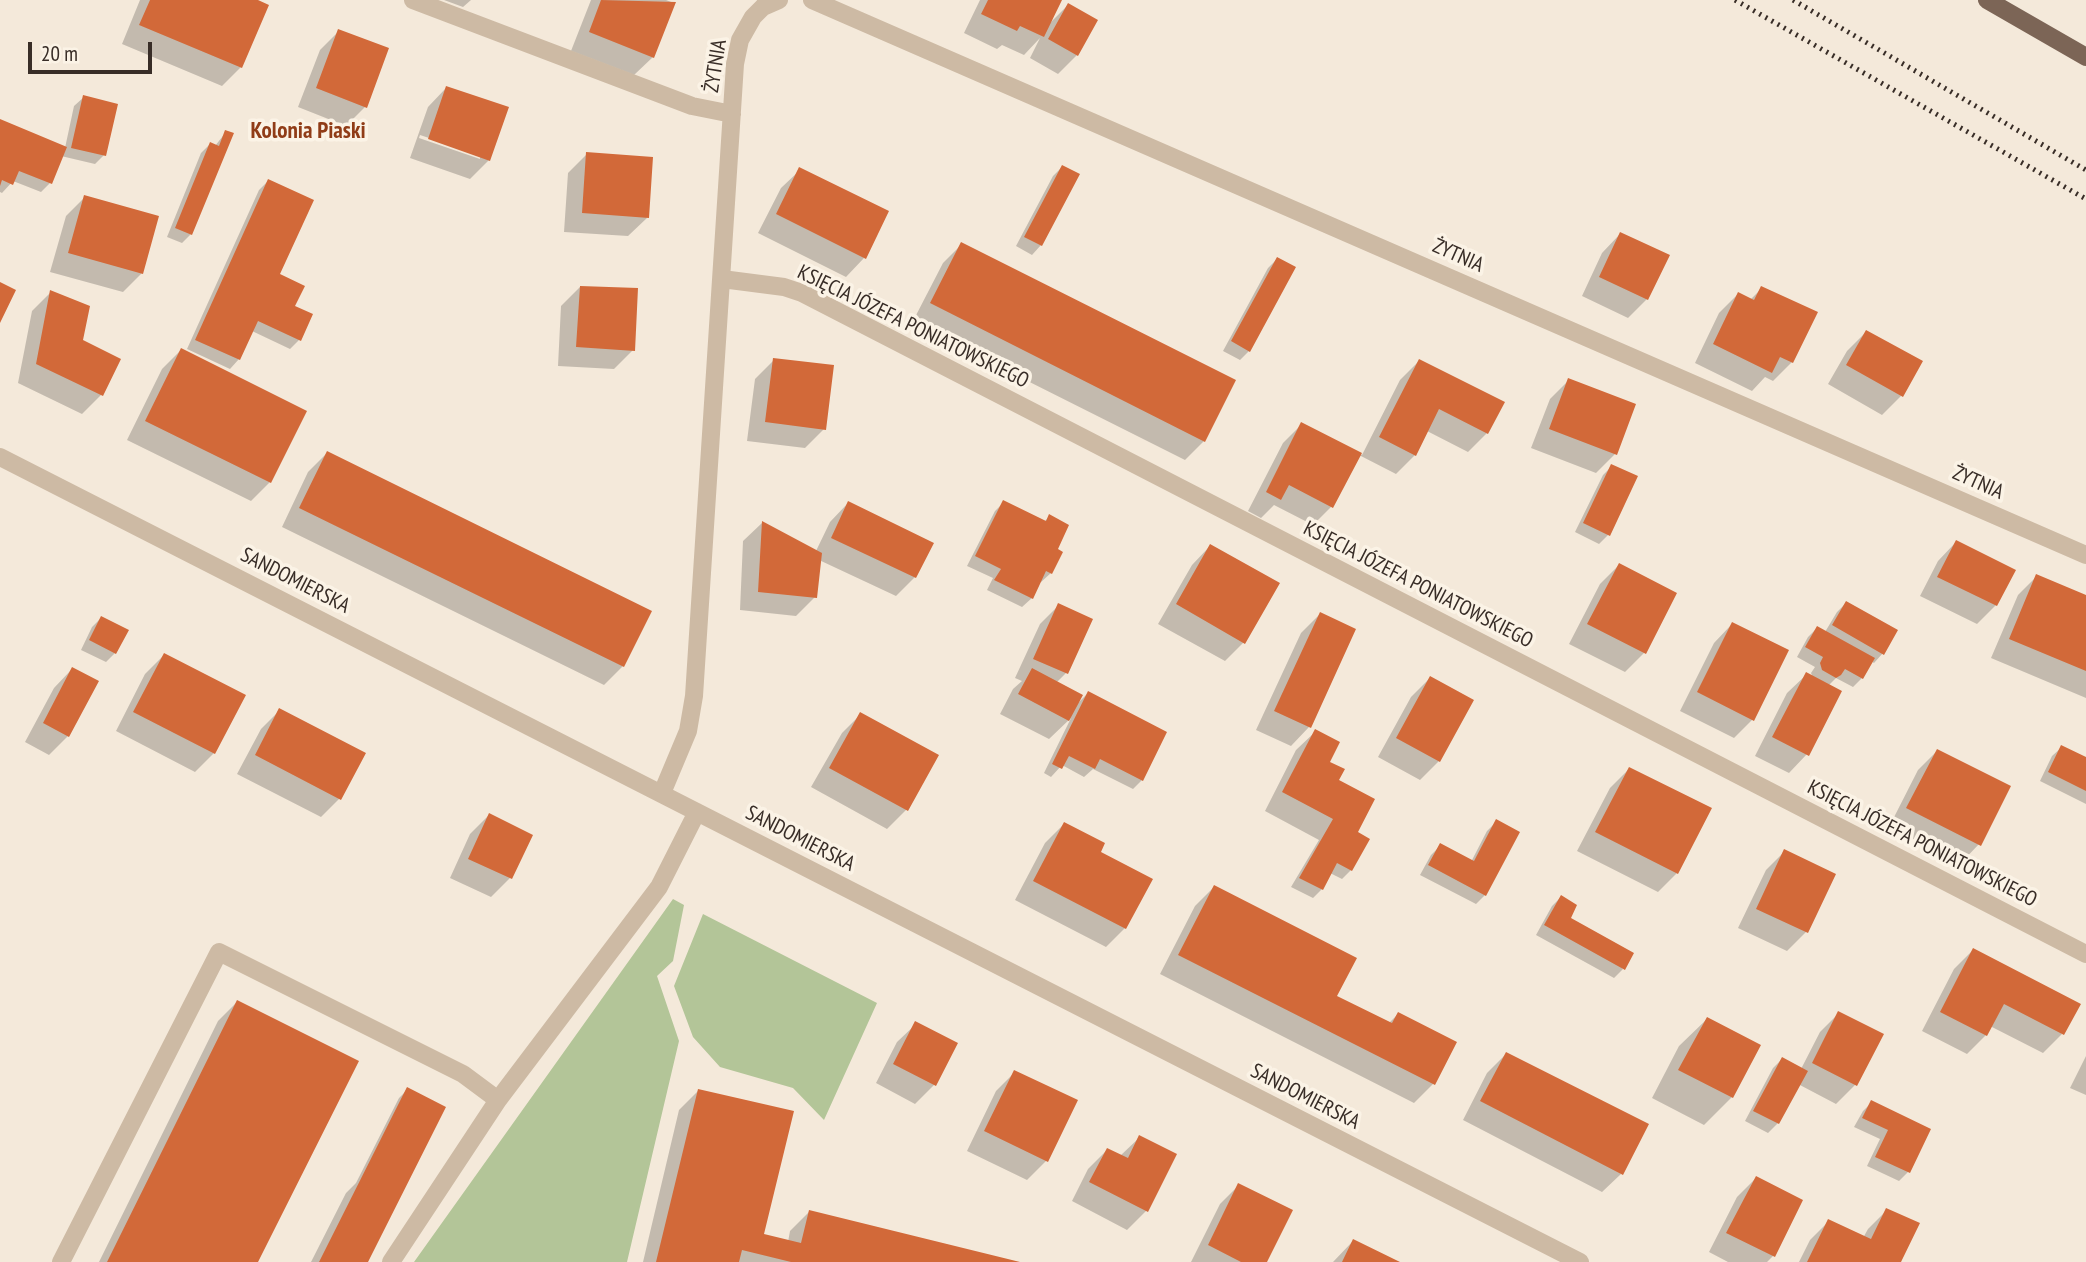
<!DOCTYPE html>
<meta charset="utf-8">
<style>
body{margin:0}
#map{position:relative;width:2086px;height:1262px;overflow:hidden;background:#f4e9da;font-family:"PT Sans Narrow",sans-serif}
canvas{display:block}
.scale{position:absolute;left:28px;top:42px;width:124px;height:32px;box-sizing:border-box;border:4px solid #382d27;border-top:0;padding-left:9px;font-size:21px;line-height:24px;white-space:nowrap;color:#382d27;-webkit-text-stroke:5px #fbf3e6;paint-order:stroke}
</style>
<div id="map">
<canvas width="2086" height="1262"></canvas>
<div class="scale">20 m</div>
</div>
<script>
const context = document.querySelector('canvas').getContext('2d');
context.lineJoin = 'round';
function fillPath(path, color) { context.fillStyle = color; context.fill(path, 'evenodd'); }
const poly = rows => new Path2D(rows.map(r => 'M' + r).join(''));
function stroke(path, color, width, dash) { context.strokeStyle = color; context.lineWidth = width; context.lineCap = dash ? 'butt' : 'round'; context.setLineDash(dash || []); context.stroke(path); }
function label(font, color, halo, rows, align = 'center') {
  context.font = font + ' "PT Sans Narrow",sans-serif'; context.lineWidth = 7; context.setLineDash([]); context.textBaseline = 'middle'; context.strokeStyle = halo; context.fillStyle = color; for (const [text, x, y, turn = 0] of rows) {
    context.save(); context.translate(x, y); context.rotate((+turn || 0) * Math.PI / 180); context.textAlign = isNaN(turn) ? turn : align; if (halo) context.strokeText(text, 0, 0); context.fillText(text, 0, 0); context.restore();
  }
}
fillPath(poly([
 [673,899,684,905,673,961,657,976,679,1041,627,1262,414,1262],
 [703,914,877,1003,824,1120,793,1088,720,1067,693,1037,674,986]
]), '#b3c598');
fillPath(poly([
 [140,0,254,0,241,67,222,86,122,44],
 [444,0,471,0,463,7],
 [591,0,666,0,674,3,653,57,634,75,571,51],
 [980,0,1060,0,1048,25,1068,5,1077,55,1058,74,1030,58,1040,38,1024,55,1002,45,997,49,964,33],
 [339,31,365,107,346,126,298,107,320,50],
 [446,88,489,160,470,179,410,158,428,107],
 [420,135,480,155,480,159,419,138],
 [84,97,104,155,95,164,61,156,50,183,41,192,13,181,2,193,0,192,0,121,65,148,74,106],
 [226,132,191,234,182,243,167,237,201,153,210,144,215,146],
 [587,154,647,218,628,236,564,232,568,173],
 [1062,167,1078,175,1041,245,1032,255,1016,246,1053,176],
 [800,170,864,258,846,277,758,233,781,188],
 [268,181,278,275,293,307,299,340,290,349,252,331,239,359,230,369,187,349,259,190],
 [85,197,142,273,123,292,50,272,66,216],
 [1620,234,1647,299,1628,318,1582,296,1602,253],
 [962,244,1204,441,1185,460,912,323,943,263],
 [1277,259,1249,351,1240,360,1223,351,1268,268],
 [580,287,633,350,614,369,558,366,561,306],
 [1762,288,1792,362,1773,381,1765,377,1752,391,1695,363,1719,313,1738,294,1750,300],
 [51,292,81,341,118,360,101,395,82,414,18,383,32,311],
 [1866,332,1901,396,1882,415,1828,384,1847,351],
 [181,350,270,482,251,501,127,440,162,369],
 [774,360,824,429,805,448,747,441,755,379],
 [1419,361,1487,433,1468,452,1427,431,1415,455,1396,474,1359,455,1332,506,1313,525,1274,505,1261,518,1248,511,1283,443,1302,424,1362,455,1400,380],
 [1569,380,1615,454,1596,473,1531,448,1550,399],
 [327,453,623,666,604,685,282,527,308,472],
 [1612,466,1608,535,1599,544,1575,532,1603,475],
 [1004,502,1044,522,1049,517,1055,550,1051,573,1041,582,1039,581,1032,598,1022,607,987,590,993,578,967,566,995,511],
 [848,503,915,577,896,596,819,560,815,597,796,616,740,610,743,541,762,523,816,551,830,522],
 [1956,542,1996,605,1977,624,1920,596,1938,561],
 [1210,546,1244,642,1225,661,1158,624,1192,565],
 [1619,565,1644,653,1625,672,1569,644,1600,584],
 [2037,576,2086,597,2086,698,1991,658,2018,595],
 [1846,603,1883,653,1874,663,1871,661,1862,678,1853,687,1836,678,1828,686,1807,754,1789,773,1755,756,1787,693,1806,675,1813,678,1811,673,1815,667,1797,657,1808,637,1817,628,1825,632,1837,612],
 [1059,605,1091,620,1066,673,1056,683,1077,704,1088,693,1142,780,1133,789,1093,769,1084,777,1062,765,1051,777,1044,773,1071,718,1049,739,1000,714,1013,689,1022,681,1015,678,1040,624],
 [1320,614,1309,727,1291,746,1256,730,1301,633],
 [101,618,115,653,106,662,81,650,92,627],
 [1732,624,1753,719,1734,738,1680,711,1714,643],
 [164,655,214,753,195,772,116,731,145,674],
 [72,669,68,736,49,755,25,742,54,688],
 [1430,678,1439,761,1420,780,1378,757,1411,697],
 [280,710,340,798,321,817,237,774,261,729],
 [861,714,936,756,906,810,887,829,811,787,842,733],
 [1315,732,1356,831,1351,870,1342,879,1330,873,1322,889,1313,898,1291,887,1319,840,1265,811,1296,750],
 [2062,747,2086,759,2086,804,2040,781,2052,756],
 [1937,751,1979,844,1961,863,1889,827,1918,770],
 [1629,769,1677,873,1658,892,1577,851,1610,788],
 [489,815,530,835,510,878,491,897,450,878,470,834],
 [1496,822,1485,895,1476,904,1420,875,1431,855,1440,846,1471,862,1487,831],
 [1064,824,1098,853,1125,928,1106,947,1015,900,1045,843],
 [1785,851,1834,875,1806,932,1787,951,1738,928,1766,870],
 [1214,887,1335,997,1388,1024,1398,1014,1454,1043,1433,1084,1414,1103,1160,974,1195,906],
 [1561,897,1568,918,1623,969,1614,978,1536,935,1552,906],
 [1973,950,2062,1034,2043,1053,1990,1026,1986,1035,1967,1054,1922,1031,1954,969],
 [237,1002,256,1262,99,1262,218,1021],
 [1839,1013,1855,1085,1836,1104,1798,1084,1778,1123,1768,1133,1745,1121,1773,1068,1782,1059,1801,1069,1820,1032],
 [1707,1019,1759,1046,1732,1097,1704,1125,1652,1098,1679,1046],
 [916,1024,934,1085,915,1104,876,1083,897,1042],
 [1506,1054,1621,1174,1602,1192,1463,1120,1487,1073],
 [2086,1056,2086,1095,2070,1088],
 [1015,1072,1076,1101,1046,1161,1027,1180,967,1151,996,1091],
 [408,1089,366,1262,311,1262,346,1193,356,1183,399,1098],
 [698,1091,762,1236,788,1242,790,1231,809,1212,1017,1262,643,1262,679,1110],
 [1872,1102,1929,1129,1908,1172,1899,1181,1867,1166,1880,1139,1854,1127,1863,1111],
 [1140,1137,1146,1211,1127,1230,1072,1201,1088,1169,1107,1150,1120,1156],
 [1756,1178,1773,1256,1767,1262,1728,1262,1709,1252,1737,1197],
 [1239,1185,1265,1262,1191,1262,1220,1204],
 [1887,1210,1899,1262,1799,1262,1810,1240,1829,1221,1863,1238,1868,1229],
 [1353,1241,1396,1262,1333,1262]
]), '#0003');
fillPath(poly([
 [150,0,258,0,269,5,242,68,139,25],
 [601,0,676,2,654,58,589,32],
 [988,0,1062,0,1044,37,1020,26,1017,31,981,14],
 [1068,3,1098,20,1078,56,1048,39],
 [338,29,389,48,367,108,316,88],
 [446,86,509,107,490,161,428,139],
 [83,95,118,104,106,156,71,148],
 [0,119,67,147,52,184,19,171,13,185,2,180,0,186],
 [225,130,234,133,192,235,175,228,210,142,219,146],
 [586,152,653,157,649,218,582,213],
 [1062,165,1080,174,1042,246,1024,237],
 [799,167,889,211,866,259,776,214],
 [268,179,314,200,280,274,305,286,295,306,313,314,301,341,258,321,240,360,195,340],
 [84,195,159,216,143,274,68,253],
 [1620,232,1670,255,1648,300,1599,277],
 [961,242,1236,380,1205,442,930,303],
 [1277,257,1296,267,1250,352,1231,341],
 [0,282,16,290,0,323],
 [580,286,638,288,635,351,576,347],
 [1761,286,1818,312,1793,363,1780,357,1772,373,1713,344,1738,292,1754,300],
 [50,290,90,306,83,340,121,359,103,396,36,364],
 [1866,330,1923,361,1903,397,1846,365],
 [181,348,307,411,271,483,145,421],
 [773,358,834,365,826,430,765,422],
 [1419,359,1505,402,1488,434,1439,409,1416,456,1379,437],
 [1568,378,1636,404,1617,455,1549,429],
 [1301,422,1362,453,1333,508,1289,485,1281,500,1266,492],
 [327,451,652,611,624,667,299,508],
 [1611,464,1638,476,1610,536,1583,523],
 [1003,500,1046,521,1049,514,1069,525,1058,549,1063,552,1052,574,1046,571,1033,599,994,580,1001,569,975,556],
 [848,501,934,543,916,578,831,538],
 [762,521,822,553,817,598,758,592],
 [1956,540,2016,570,1997,606,1937,577],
 [1210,544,1280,583,1245,644,1176,604],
 [1619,563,1677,593,1646,654,1587,624],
 [2036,574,2086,595,2086,671,2009,639],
 [1846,601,1898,630,1884,655,1832,625],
 [1058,603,1093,619,1068,674,1033,659],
 [1320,612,1356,629,1311,728,1274,711],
 [101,616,129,630,116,654,89,640],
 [1732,622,1789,650,1754,721,1697,692],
 [1817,626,1875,658,1863,679,1845,669,1841,675,1836,678,1822,670,1820,663,1823,657,1805,647],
 [164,653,246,695,215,754,133,712],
 [72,667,99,681,69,737,43,723],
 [1032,668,1083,695,1069,721,1018,694],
 [1806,672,1842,691,1809,756,1772,737],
 [1430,676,1474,700,1440,762,1396,738],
 [1088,691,1167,732,1143,781,1100,759,1095,769,1069,756,1062,769,1052,764],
 [279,708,366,753,341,800,255,755],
 [860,712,939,755,908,811,829,768],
 [1315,729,1340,742,1330,762,1345,769,1339,780,1375,799,1358,832,1370,839,1352,871,1337,863,1323,890,1299,878,1333,819,1282,792],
 [2061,745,2086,757,2086,791,2048,772],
 [1937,749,2011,786,1981,846,1906,808],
 [1629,767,1712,808,1678,874,1595,832],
 [489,813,533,835,512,879,468,859],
 [1496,819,1520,832,1486,896,1428,865,1440,843,1474,861],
 [1064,822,1105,843,1101,852,1153,879,1126,929,1033,881],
 [1784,849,1836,874,1808,933,1756,909],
 [1214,885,1357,958,1337,996,1392,1023,1398,1012,1457,1042,1435,1085,1178,955],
 [1561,895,1577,905,1571,918,1634,953,1625,970,1544,925],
 [1973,948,2081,1004,2064,1035,2004,1004,1987,1036,1940,1012],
 [237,1000,359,1061,258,1262,107,1262],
 [1838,1011,1884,1034,1857,1086,1812,1063],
 [1707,1017,1761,1045,1733,1098,1678,1070],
 [915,1021,958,1043,936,1086,893,1064],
 [1506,1052,1649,1124,1623,1175,1480,1101],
 [1782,1057,1808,1071,1779,1124,1753,1111],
 [1014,1070,1078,1100,1048,1162,984,1131],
 [407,1087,446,1107,368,1262,319,1262],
 [698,1089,794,1111,764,1234,801,1243,809,1210,1020,1262,791,1262,742,1250,739,1262,656,1262],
 [1871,1100,1931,1129,1910,1173,1875,1157,1888,1130,1862,1118],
 [1139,1135,1177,1154,1148,1212,1089,1182,1107,1148,1128,1158],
 [1756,1176,1803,1200,1775,1257,1726,1233],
 [1238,1183,1293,1210,1267,1262,1241,1262,1208,1245],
 [1886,1208,1920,1223,1901,1262,1807,1262,1828,1219,1871,1239],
 [1353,1239,1400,1262,1342,1262]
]), '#d26939');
stroke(poly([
 [413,0,692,106,732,114],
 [812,0,2086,555],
 [722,279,784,287,802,293,2086,954],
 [0,457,1580,1262],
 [662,793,688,731,694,696,735,64,740,40,753,17,763,7,779,0],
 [61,1262,219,952,463,1074,498,1100],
 [391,1262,498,1100,659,887,697,812]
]), '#cdbaa4', 18);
stroke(poly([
 [1987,0,2086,57]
]), '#7c6556', 18);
stroke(poly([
 [1735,0,2086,199],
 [1793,0,2086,170]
]), '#382d27', 5, [2, 5]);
label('21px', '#382d27', '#fbf3e6', [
 ["ŻYTNIA",716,66,-81],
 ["ŻYTNIA",1458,256,24],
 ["KSIĘCIA JÓZEFA PONIATOWSKIEGO",913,327,26],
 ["ŻYTNIA",1978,483,24],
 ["SANDOMIERSKA",295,581,27],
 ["KSIĘCIA JÓZEFA PONIATOWSKIEGO",1418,585,27],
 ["SANDOMIERSKA",800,839,27],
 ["KSIĘCIA JÓZEFA PONIATOWSKIEGO",1922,844,27],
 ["SANDOMIERSKA",1305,1097,27]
]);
label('bold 23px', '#903c17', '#fbf3e6', [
 ["Kolonia Piaski",308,131]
]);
</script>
